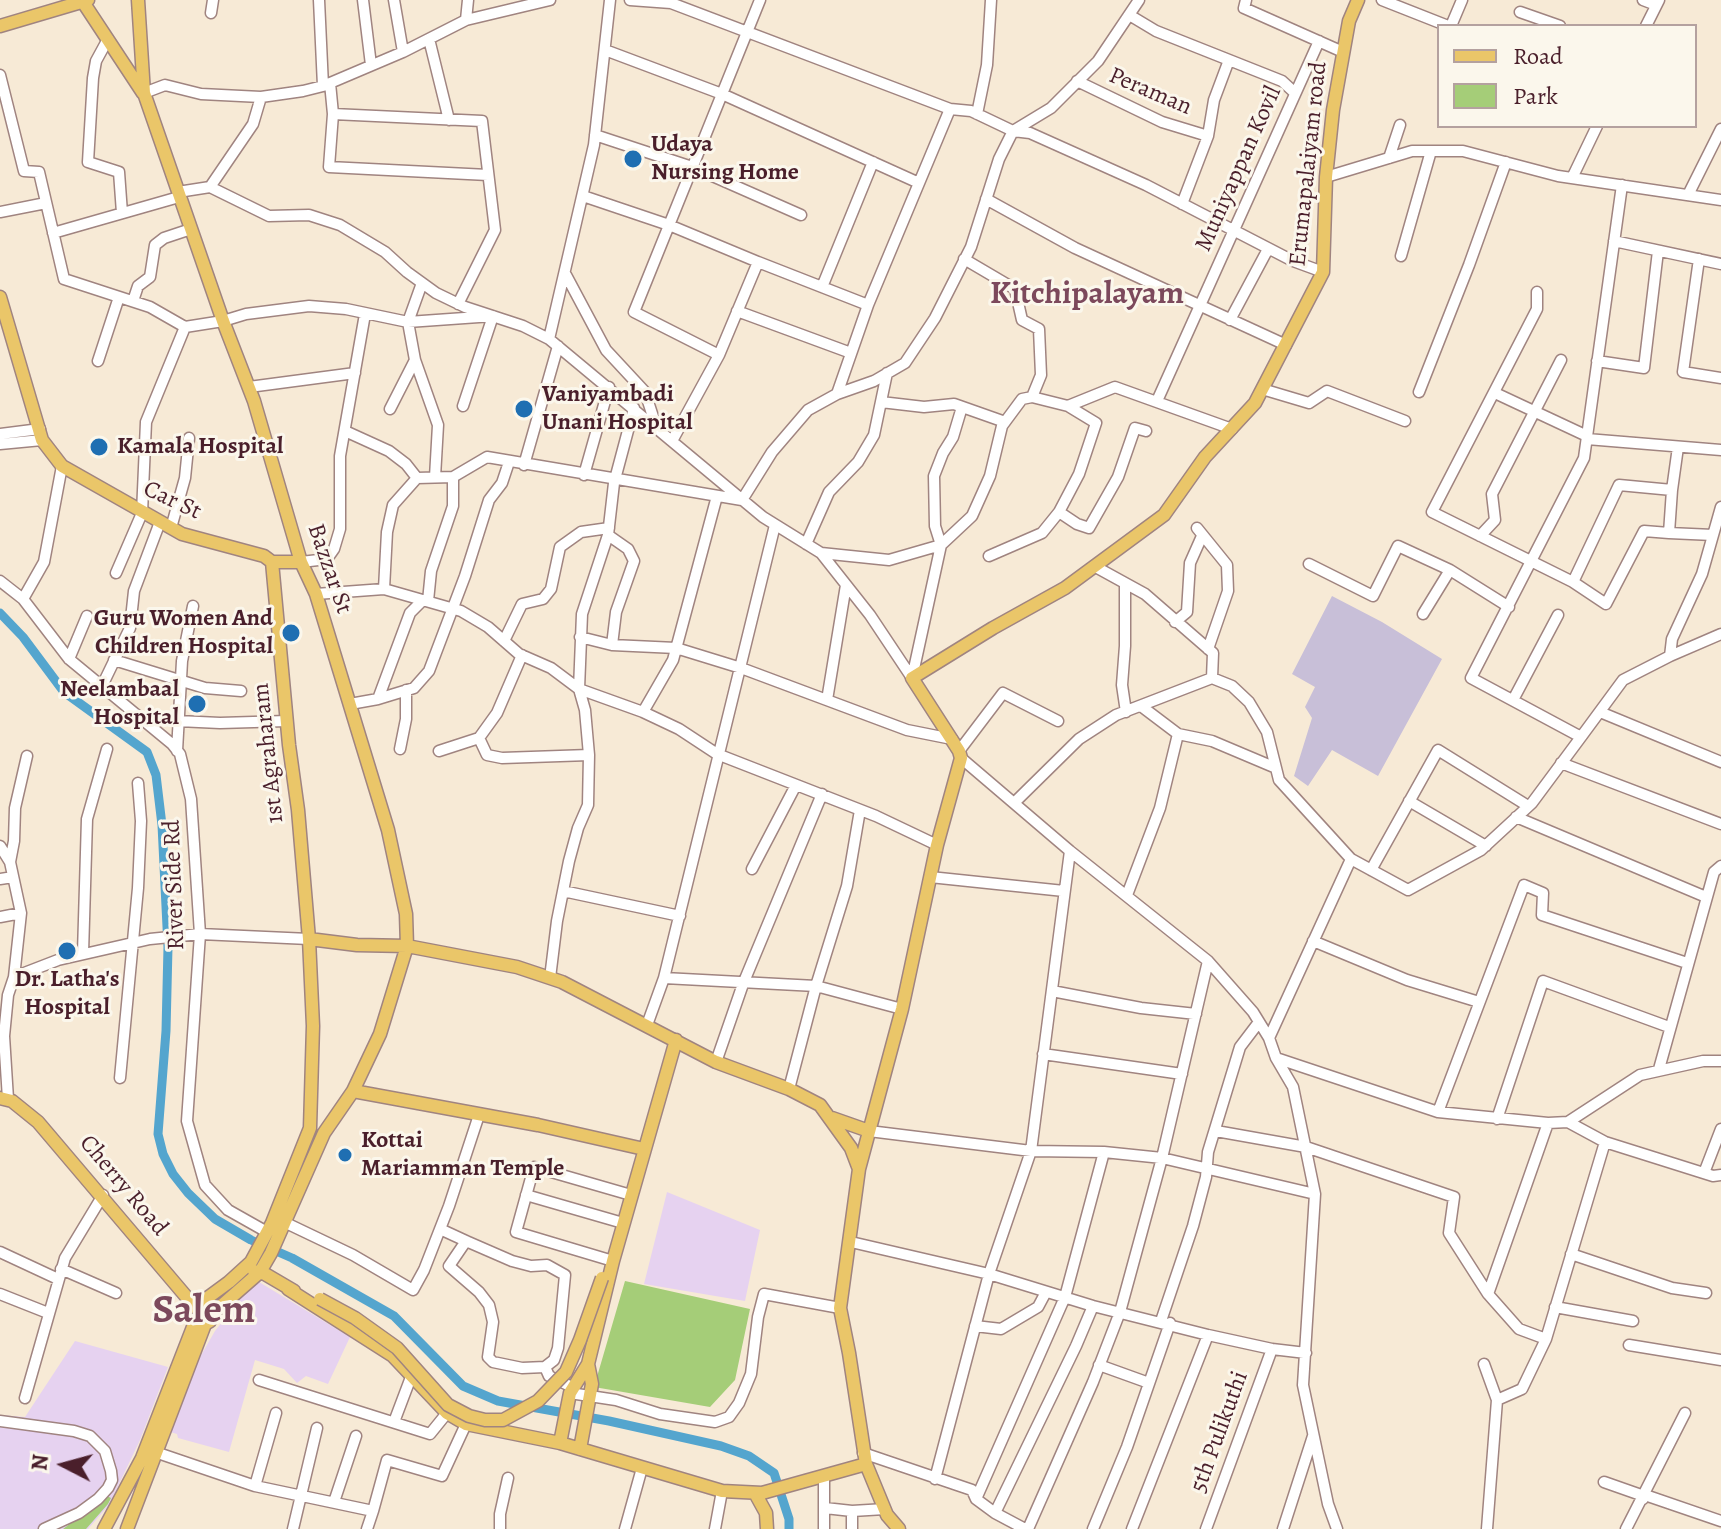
<!DOCTYPE html>
<style>
body{margin:0}
#map{position:relative;width:1721px;height:1529px;overflow:hidden;background:#f7ead6;font-family:Alegreya,serif}
canvas{display:block}
.legend{position:absolute;left:1437px;top:24px;width:260px;height:104px;box-sizing:border-box;background:#fbf7ec;border:2px solid #b4a19f;margin:0;padding:10px 14px;list-style:none;font-size:24px;color:#4a1f2b}
.legend li{display:flex;align-items:center;gap:16px;height:40px}
.legend b{width:40px;border:2px solid #b4a19f}
.north{position:absolute;left:24px;top:1425px;width:80px;height:80px;-webkit-text-stroke:6px #fbf7ec;paint-order:stroke;rotate:276deg;font-size:22px;font-weight:700;line-height:32px;text-align:center;color:#4a1f2b}
.north::after{content:'';display:block;margin:auto;width:28px;height:36px;background:#4a1f2b;clip-path:polygon(50% 0,100% 100%,50% 72%,0 100%)}
</style>
<div id="map">
<canvas width="1721" height="1529"></canvas>
<ul class="legend">
<li><b style="height:10px;background:#eac669"></b>Road</li>
<li><b style="height:22px;background:#a5cd78"></b>Park</li>
</ul>
<div class="north">N</div>
</div>
<script>
const context = document.querySelector('canvas').getContext('2d');
context.lineJoin = 'round';
function fillPath(path, color) { context.fillStyle = color; context.fill(path, 'evenodd'); }
const poly = rows => new Path2D(rows.map(r => 'M' + r).join(''));
function stroke(path, color, width, dash) { context.strokeStyle = color; context.lineWidth = width; context.lineCap = dash ? 'butt' : 'round'; context.setLineDash(dash || []); context.stroke(path); }
function label(font, color, halo, rows, align = 'center') {
  context.font = font + ' Alegreya,serif'; context.lineWidth = 6; context.setLineDash([]); context.textBaseline = 'middle'; context.strokeStyle = halo; context.fillStyle = color; for (const [text, x, y, turn = 0] of rows) {
    context.save(); context.translate(x, y); context.rotate((+turn || 0) * Math.PI / 180); context.textAlign = isNaN(turn) ? turn : align; if (halo) context.strokeText(text, 0, 0); context.fillText(text, 0, 0); context.restore();
  }
}
fillPath(poly([
 [667,1192,760,1230,745,1301,644,1284],
 [259,1282,350,1337,328,1384,306,1376,297,1383,284,1369,255,1360,229,1452,178,1438,177,1434,167,1431,200,1357,215,1331,250,1286],
 [75,1341,168,1367,140,1440,109,1505,88,1529,0,1529,0,1415,25,1417]
]), '#e6d2f0');
fillPath(poly([
 [1332,596,1382,622,1442,659,1378,776,1332,750,1308,786,1294,776,1312,718,1305,707,1315,687,1292,674]
]), '#c8bfd8');
fillPath(poly([
 [625,1281,750,1309,735,1380,710,1407,594,1387],
 [107,1496,111,1498,108,1504,86,1529,63,1529]
]), '#a5cd78');
stroke(poly([
 [0,613,23,637,64,692,147,752,156,775,162,825,168,947,166,1031,158,1134,163,1154,173,1174,188,1193,215,1219,251,1240,292,1258,394,1316,463,1386,498,1401,609,1421,721,1446,749,1456,774,1473,789,1519,789,1529]
]), '#54a5ce', 9);
const minor = poly([
 [319,0,323,86],
 [363,0,371,65],
 [394,0,403,52],
 [610,0,594,145,549,339,763,517,821,553,870,615,912,678],
 [1139,0,1098,61,1051,108,1013,131,1030,133,1146,185,1293,261,1323,272],
 [1246,0,1244,8,1343,52],
 [1382,0,1448,26],
 [1643,0,1656,5],
 [1520,12,1560,26],
 [211,13,213,0],
 [1131,16,1156,31,1282,81,1295,93],
 [466,20,468,0],
 [1451,26,1462,0],
 [1646,26,1659,0],
 [108,39,96,61,93,78,88,162,119,172,122,213],
 [429,39,449,120],
 [605,50,722,94,919,183],
 [0,75,24,171,39,172,64,279,150,307,185,327,223,321,246,314,309,306,346,309,408,322,493,316,463,406],
 [1077,81,1162,122,1208,136],
 [330,83,333,114,482,121,495,230,458,304],
 [144,93,165,85,201,94,261,97,303,91,323,86,403,52,466,20,550,0],
 [333,114,329,167,488,175],
 [977,114,987,65,991,0],
 [595,135,692,167,801,215],
 [1389,158,1400,125],
 [1326,177,1412,151,1463,151,1558,176,1721,200],
 [1572,178,1597,126],
 [210,187,253,124,261,97],
 [178,192,210,187,269,216,309,215,340,225,385,252,407,272,436,293,465,307,523,326,549,339],
 [1688,195,1721,129],
 [583,196,669,225,758,262],
 [986,199,1075,248,1286,345],
 [1182,204,1208,136,1214,100,1229,60],
 [0,212,46,203],
 [53,233,179,197],
 [1614,241,1721,264],
 [1401,256,1431,151],
 [1699,259,1683,372,1721,378],
 [566,275,606,350,645,392,656,426],
 [422,283,408,322,415,360,438,425,435,477],
 [822,287,873,162],
 [1537,292,1537,309,1432,512,1573,582,1619,485,1672,490,1669,533,1713,535],
 [133,301,138,286,150,277,155,245,164,238,191,229],
 [737,311,851,353],
 [1230,320,1268,249],
 [719,355,758,262,868,305,950,109],
 [98,361,119,297],
 [1597,361,1644,368,1658,251],
 [249,387,355,373],
 [1262,389,1309,403,1327,391,1405,421],
 [1419,392,1469,265,1506,162],
 [1495,393,1587,436],
 [837,394,868,305],
 [1032,397,1068,406,1115,387,1232,429],
 [1157,401,1319,41],
 [881,402,924,407,954,404,1005,422],
 [962,407,953,437,943,453,934,476,935,526,941,545,972,516,990,476,1002,426,1022,399,1032,397,1041,375,1039,329,1022,320,1015,289,964,259],
 [390,409,415,360],
 [345,431,389,451,406,464,417,478],
 [0,434,40,429],
 [1587,439,1721,450],
 [672,441,719,355,634,312,760,0],
 [0,444,42,440],
 [524,465,558,346],
 [584,475,609,387],
 [1672,490,1678,447],
 [1721,507,1702,574,1672,639,1670,656,1721,634],
 [1059,512,1077,524,1089,528,1118,477,1135,428,1146,431],
 [171,528,185,478,189,438],
 [1197,528,1227,565,1228,591,1208,649],
 [608,535,628,549,634,561,616,612,612,645],
 [1480,536,1495,520,1492,494,1561,360],
 [806,544,829,492,858,462,874,435,887,373],
 [821,553,889,560,941,545,912,678],
 [989,556,1042,533,1059,512,1079,474,1096,423,1068,406],
 [301,562,327,559,334,549,340,529,340,456,365,314],
 [1309,564,1373,596,1398,546,1450,570,1509,607],
 [116,573,142,513,146,422,185,327],
 [0,581,23,599,69,659,172,744,180,754,191,799,200,934,187,1121,205,1185,228,1210,267,1232],
 [1573,582,1606,604,1644,531,1669,533],
 [1125,583,1125,646,1122,685,1126,712],
 [384,589,387,532,393,505,417,478,453,477,487,457,742,500,772,452,808,410,837,394,874,381,905,363,935,318,971,247,999,159,1013,131,971,111,950,109,671,3,630,0],
 [316,594,384,589,461,611,488,627,519,654,551,668,579,689,643,712,679,729,717,754,876,816,937,845],
 [23,599,44,562,62,466],
 [428,601,431,571,453,506,453,477],
 [1423,614,1450,570],
 [1175,622,1187,612,1190,563,1202,536],
 [580,637,612,645,676,648,741,668,907,730,952,739],
 [504,641,522,604,543,599,551,589,560,547,581,532,609,528],
 [69,659,87,616],
 [114,660,205,688,241,691],
 [1212,678,1232,686,1249,702,1267,732,1279,780,1351,859],
 [101,688,130,628,134,591,160,522],
 [378,699,414,688,429,671,465,576,489,500,502,483,509,462],
 [827,700,846,585],
 [1513,700,1558,615],
 [350,704,378,699,410,613,423,600],
 [643,712,673,660,717,496],
 [1600,712,1721,762],
 [178,721,220,723,287,721],
 [1178,734,1212,741,1276,768],
 [1581,737,1623,680,1670,656],
 [479,738,487,755,502,758,589,755],
 [400,749,406,719,406,690],
 [177,751,182,661,193,606],
 [439,751,479,738,497,713,522,655],
 [959,751,1003,693,1058,721],
 [961,758,1070,851,1208,961,1253,1012,1269,1038,1276,1058,1293,1087,1315,1194,1303,1385,1328,1504,1337,1529],
 [1561,763,1721,824],
 [1409,801,1486,846],
 [1014,803,1079,739,1116,715,1212,678,1213,653,1145,594,1094,566],
 [1516,817,1706,897],
 [0,846,10,862,21,913,14,977],
 [10,862,14,841,15,808,27,756],
 [752,869,796,785],
 [1371,870,1438,750,1528,806],
 [930,877,1064,891],
 [0,879,13,877],
 [563,891,680,916],
 [1127,895,1160,808,1178,734,1141,706],
 [0,917,21,913],
 [1313,941,1407,980,1479,1002],
 [83,953,87,819,107,749],
 [550,978,557,921,569,861,578,828,588,805,589,755,585,710,579,689,582,614,608,535,614,483,634,408],
 [664,978,816,986,902,1009],
 [1052,991,1141,1008,1196,1014],
 [647,1025,664,978,775,525],
 [1269,1038,1351,859,1408,890,1481,850,1532,803,1581,737,1471,678,1584,458,1622,185],
 [1043,1054,1182,1074],
 [1276,1058,1438,1112,1548,1123,1568,1122,1640,1075,1703,1061,1721,1061],
 [716,1062,743,984,822,794],
 [1659,1069,1714,872,1721,866],
 [120,1078,138,888,141,821,138,783],
 [789,1089,816,986,847,886,860,810],
 [8,1099,4,1036,8,995,14,977,58,960,150,939,200,934,309,939],
 [1438,1112,1524,885,1543,893,1542,915,1687,963],
 [1497,1119,1543,981,1669,1027],
 [1568,1122,1605,1142,1713,1176,1721,1175],
 [869,1131,1031,1151,1104,1152,1162,1158,1315,1194],
 [1216,1131,1306,1147,1454,1197,1449,1233,1488,1294,1548,1123],
 [1704,1173,1721,1129],
 [526,1195,623,1223],
 [286,1223,353,1255,413,1290,424,1270,449,1206,479,1115],
 [440,1229,466,1241],
 [466,1241,512,1261,531,1266,547,1265,565,1275,558,1348,554,1360,545,1367,522,1368,493,1362,488,1357,493,1322,489,1305,479,1292,449,1266,466,1241],
 [851,1242,989,1274,1093,1306,1208,1335,1272,1349,1306,1353],
 [0,1252,58,1279],
 [1571,1254,1672,1288,1706,1293],
 [613,1261,516,1232,534,1167,631,1195],
 [61,1269,116,1293],
 [0,1294,48,1313],
 [1488,1294,1519,1329,1546,1339,1605,1142],
 [1555,1307,1633,1321],
 [1161,1321,1193,1226,1206,1177,1208,1152,1240,1047,1259,1022],
 [975,1326,1001,1329,1038,1307,1046,1292],
 [1629,1345,1721,1360],
 [1484,1364,1497,1400],
 [1099,1365,1149,1383],
 [545,1367,549,1376,572,1387],
 [259,1380,430,1434,447,1413],
 [570,1393,616,1400,660,1414,715,1422,729,1417,739,1403,751,1374,758,1317,764,1294,840,1308],
 [25,1398,65,1258,103,1195],
 [0,1421,74,1431,90,1436,105,1451,111,1471,112,1480,108,1488,98,1499,79,1513,44,1529],
 [394,1422,411,1377],
 [155,1452,255,1486,373,1511,367,1529],
 [863,1453,972,1490,976,1499,995,1513,1025,1529],
 [824,1477,824,1529],
 [935,1479,989,1274,1031,1151,1070,851],
 [1604,1482,1641,1495,1643,1499],
 [255,1486,276,1413],
 [1645,1495,1721,1521],
 [976,1499,1065,1297,1104,1152],
 [334,1502,356,1436],
 [825,1508,852,1511,885,1509],
 [373,1511,387,1460,442,1476,466,1424],
 [852,1511,852,1529],
 [995,1513,1076,1346,1093,1306],
 [293,1529,317,1428],
 [500,1529,500,1514,508,1478],
 [625,1529,642,1468],
 [715,1529,722,1491],
 [1028,1529,1093,1382,1120,1312,1162,1158,1208,961],
 [1093,1529,1127,1447,1170,1323],
 [1132,1529,1208,1335],
 [1206,1529,1272,1349],
 [1283,1529,1313,1436],
 [1487,1529,1497,1400,1522,1389,1546,1339],
 [1626,1529,1685,1413]
]);
const major = poly([
 [83,2,143,93],
 [0,26,88,0],
 [0,297,42,440,62,466,182,534,264,556,272,562,301,562],
 [309,939,357,945,407,946,517,967,562,982,716,1062,789,1089,820,1105,851,1148,859,1169,840,1308,849,1353,866,1464,887,1515,899,1529],
 [353,1091,538,1125,644,1149],
 [0,1098,12,1101,38,1122,195,1307],
 [832,1118,869,1131],
 [859,1169,902,1009,937,845,961,758,959,751,912,678,993,628,1065,588,1164,515,1205,457,1255,403,1323,272,1326,177,1333,110,1349,21,1358,0],
 [254,1271,265,1274,294,1291],
 [288,1289,393,1356,447,1413,466,1424,560,1443,722,1491,762,1493,866,1464],
 [195,1307,229,1282,251,1262,272,1223,310,1128,313,1026,309,939,298,810,289,745,272,562],
 [560,1443,570,1393,588,1364,613,1261,676,1040],
 [580,1449,592,1384,588,1364],
 [755,1493,766,1513,767,1529],
 [104,1529,142,1458,195,1322],
 [127,1529,205,1324,210,1321,212,1314,260,1272,271,1253,324,1133,353,1091,380,1034,407,946,406,914,388,830,316,594,301,562,254,401,223,321,144,93,138,0]
]);
stroke(minor, '#a08480', 13);
stroke(major, '#a08480', 15);
stroke(minor, '#fff', 10);
stroke(major, '#eac669', 12);
const majorBridge = poly([
 [320,1299,355,1318,397,1348,448,1405,469,1416,485,1420,503,1420,538,1401,566,1372,580,1340,602,1278]
]);
stroke(majorBridge, '#a08480', 15, []);
stroke(majorBridge, '#eac669', 12);
for (const [x, y, r, color] of [
 [633,159,10,"#1f6fb2"],
 [524,409,10,"#1f6fb2"],
 [99,447,10,"#1f6fb2"],
 [291,633,10,"#1f6fb2"],
 [197,704,10,"#1f6fb2"],
 [67,951,10,"#1f6fb2"],
 [345,1155,8,"#1f6fb2"]
]) { const dot = new Path2D(); dot.arc(x, y, r, 0, 2 * Math.PI); context.fillStyle = color; context.fill(dot); stroke(dot, '#fbf7ec', 3); }
label('24px', '#4a1f2b', '#fbf7ec', [
 ["Peraman",1150,92,23],
 ["Erumapalaiyam road",1309,164,-84],
 ["Muniyappan Kovil",1239,169,-66],
 ["Car St",172,501,25],
 ["Bazzar St",329,569,71],
 ["1st Agraharam",269,753,-96],
 ["River Side Rd",175,885,-92],
 ["Cherry Road",123,1186,50],
 ["5th Pulikuthi",1220,1432,-70]
]);
label('bold 24px', '#4a1f2b', '#fbf7ec', [
 ["Udaya",651,145],
 ["Nursing Home",651,173],
 ["Vaniyambadi",542,395],
 ["Unani Hospital",542,423],
 ["Kamala Hospital",117,447],
 ["Guru Women And",273,619,"right"],
 ["Children Hospital",273,647,"right"],
 ["Neelambaal",179,690,"right"],
 ["Hospital",179,718,"right"],
 ["Dr. Latha's",67,980,"center"],
 ["Hospital",67,1008,"center"],
 ["Kottai",361,1141],
 ["Mariamman Temple",361,1169]
], 'left');
label('bold 32px', '#7c495c', '#fbf7ec', [
 ["Kitchipalayam",1087,295]
]);
label('bold 40px', '#7c495c', '#fbf7ec', [
 ["Salem",204,1312]
]);
</script>
